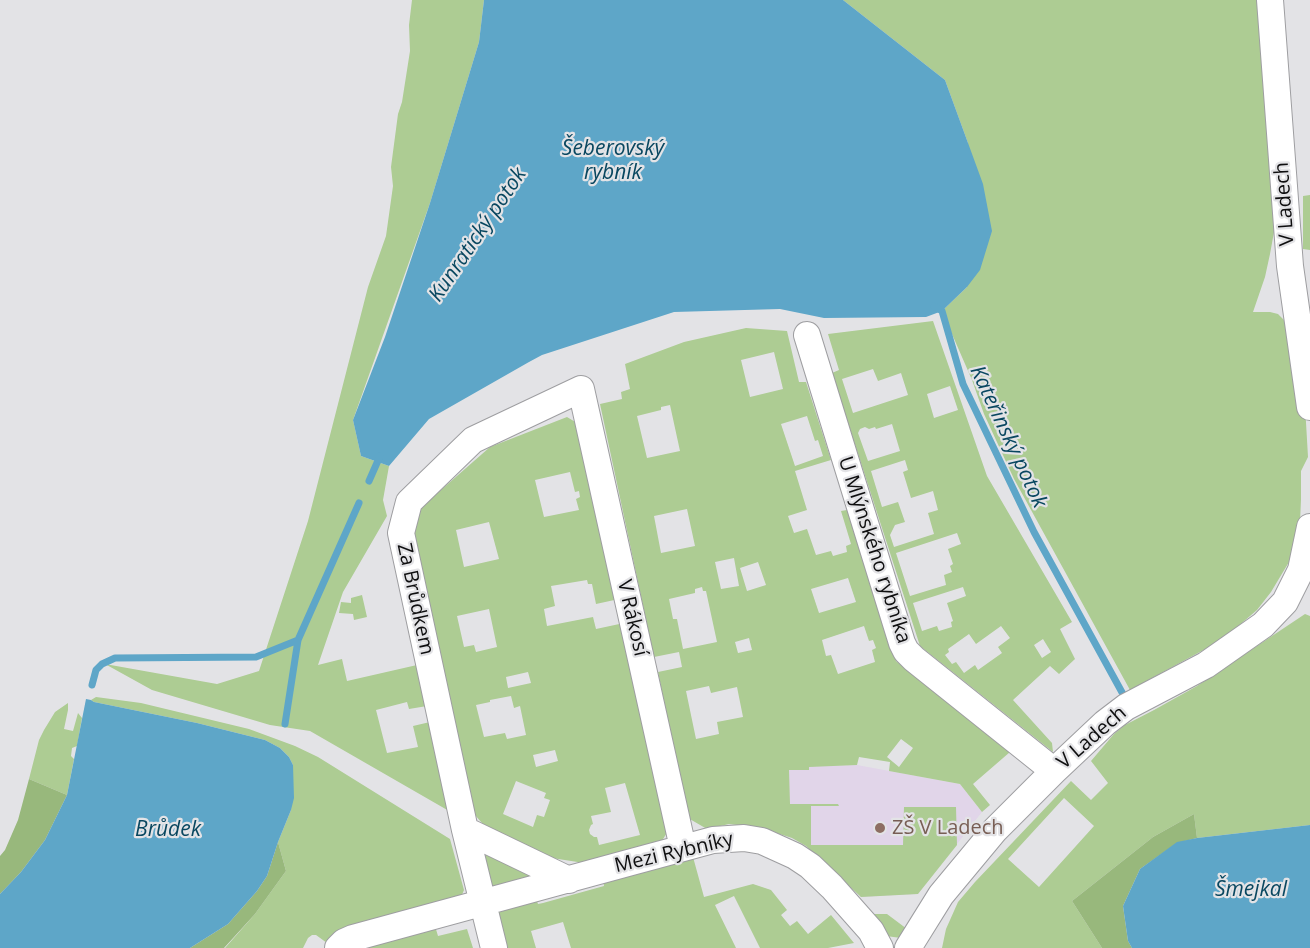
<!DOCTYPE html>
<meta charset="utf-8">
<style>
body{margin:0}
canvas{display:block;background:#e3e3e6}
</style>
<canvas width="1310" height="948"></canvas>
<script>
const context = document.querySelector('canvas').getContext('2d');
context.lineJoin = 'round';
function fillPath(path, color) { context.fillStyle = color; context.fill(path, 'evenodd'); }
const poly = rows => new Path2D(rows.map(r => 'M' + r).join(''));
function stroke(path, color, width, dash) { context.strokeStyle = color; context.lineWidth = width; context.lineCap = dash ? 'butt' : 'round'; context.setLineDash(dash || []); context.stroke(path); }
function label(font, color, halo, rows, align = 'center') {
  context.font = font + ' "Open Sans",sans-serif'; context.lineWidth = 4.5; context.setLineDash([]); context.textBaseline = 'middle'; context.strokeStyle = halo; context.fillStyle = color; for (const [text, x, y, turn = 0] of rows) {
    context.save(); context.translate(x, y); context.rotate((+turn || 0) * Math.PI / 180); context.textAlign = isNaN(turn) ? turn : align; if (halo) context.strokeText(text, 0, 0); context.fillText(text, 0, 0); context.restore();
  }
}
fillPath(poly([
 [857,765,960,784,982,812,918,894,861,897,806,846,792,838,780,767]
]), '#e1d5e9');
fillPath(poly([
 [412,0,484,0,479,42,430,203,353,420,361,456,389,466,383,500,387,516,343,592,318,665,342,659,347,681,417,665,427,706,409,709,407,702,376,710,387,753,418,747,413,726,430,722,449,811,310,731,270,725,152,690,105,664,217,684,259,671,308,521,368,287,386,236,393,186,391,167,398,114,402,102,410,51,409,25],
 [843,0,1257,0,1273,209,1274,232,1270,254,1265,277,1253,312,1270,312,1278,314,1283,319,1289,329,1305,405,1308,457,1301,471,1301,499,1300,523,1294,551,1289,562,1271,592,1257,610,1229,634,1209,647,1130,690,1014,479,984,414,972,380,942,311,967,287,968,143,945,80],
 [1310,195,1310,250,1303,249,1303,196],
 [933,321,987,476,1072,622,1060,629,1075,659,1059,674,1050,666,1013,700,1052,743,1053,752,920,646,832,373,839,370,828,334],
 [873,369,878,381,901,373,908,395,853,413,842,379],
 [950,386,958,410,934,418,927,394],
 [892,424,900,451,868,461,858,433,860,429,865,427,869,429,875,427,876,429],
 [905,460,908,470,903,472,911,498,933,491,938,510,928,513,934,534,894,547,890,535,895,525,905,522,898,502,882,507,871,471],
 [957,533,961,544,948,549,953,564,950,566,952,572,944,575,946,585,910,596,896,553],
 [963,587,966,596,947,603,953,621,951,622,952,627,939,631,937,626,922,631,913,603],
 [1001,626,1010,638,998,647,1002,653,978,670,975,665,964,673,956,662,952,664,945,655,949,652,948,649,969,634,976,644],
 [1043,639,1051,652,1042,658,1034,645],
 [746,328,787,331,799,382,806,382,831,460,795,471,807,510,788,516,794,533,807,529,816,555,831,551,833,556,847,552,846,546,851,544,841,511,847,510,896,661,1010,752,973,784,990,805,982,812,960,784,889,771,890,762,859,757,857,765,809,767,809,770,789,770,790,804,838,804,839,806,811,806,811,845,903,845,904,807,956,807,957,845,918,894,861,897,806,846,792,838,761,828,729,824,707,829,688,818,658,672,682,667,679,652,654,657,600,404,622,399,621,392,630,389,625,364,684,342],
 [774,352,783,389,750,397,741,360],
 [670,405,680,451,647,458,637,416,661,410,661,407],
 [807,416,815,441,818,440,823,456,795,466,781,424],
 [687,509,695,546,661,553,654,516],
 [734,558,739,586,721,589,715,562],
 [758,562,766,585,747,591,740,568],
 [848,578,856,602,819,613,811,589],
 [702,587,703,591,706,591,717,642,683,649,677,619,673,619,669,599,695,593,695,589],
 [864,626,869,641,873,640,876,648,872,650,875,662,838,674,831,655,826,656,822,640],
 [749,638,752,650,738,653,735,642],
 [709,686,711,693,737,687,743,717,717,722,719,734,696,739,686,691],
 [901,739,913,748,899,767,887,757],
 [567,417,582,426,619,599,596,604,592,584,588,584,587,580,551,586,555,606,544,609,547,626,593,617,596,629,624,623,668,831,660,844,584,863,539,856,488,830,475,815,411,526,417,511,490,447],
 [570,472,575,492,579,491,580,497,576,499,579,510,544,517,535,480],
 [489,522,499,559,464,567,456,530],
 [489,609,497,647,476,652,474,645,464,647,457,616],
 [528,672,531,683,508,688,506,677],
 [511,696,514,708,520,706,526,735,507,739,505,733,484,737,476,705,490,702,490,700],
 [555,750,558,761,536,767,533,755],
 [516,781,546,793,544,798,550,800,544,817,537,815,533,827,503,814],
 [625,783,640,835,599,845,597,837,594,837,590,834,589,830,591,825,593,824,591,816,611,812,605,788],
 [362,595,367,617,354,620,353,614,339,613,341,602,351,603,351,598],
 [1305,614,1310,616,1310,825,1197,838,1194,814,1153,837,1072,901,1102,948,942,948,946,929,958,902,975,882,1071,781,1091,800,1108,783,1091,761,1114,734,1125,725,1154,710,1197,686],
 [1064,798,1094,826,1039,887,1008,859],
 [96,697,141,703,249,729,295,746,318,757,450,839,464,890,461,897,346,927,337,932,327,943,316,935,312,935,308,938,303,948,225,948,255,914,286,871,278,842,291,810,293,765,289,757,280,748,265,740,197,723,94,702,91,700],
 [68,703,68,710,64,729,73,731,78,713,82,718,77,746,72,748,71,756,74,759,67,795,29,779,39,740,44,730,55,712],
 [489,854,535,876,494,888,491,886,484,856],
 [693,857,704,897,753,884,771,890,787,910,781,915,790,926,797,921,808,934,831,915,854,943,828,948,760,948,734,896,715,905,736,948,571,948,563,922,531,931,536,948,502,948,496,923,498,911,535,896,538,904,543,903,604,886,603,879],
 [874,914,887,914,907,929,901,938,886,936,875,923],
 [435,926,438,936,467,929,473,948,352,948]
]), '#adcc93');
fillPath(poly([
 [29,779,67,795,45,840,21,872,0,894,0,856,5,850,18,820],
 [1194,814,1197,838,1177,843,1140,869,1123,906,1128,941,1132,948,1102,948,1072,901,1153,837],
 [278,842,286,871,255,914,224,948,190,948,228,924,257,891,267,876]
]), '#98b87c');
fillPath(poly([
 [484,0,843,0,945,80,983,184,992,231,980,270,967,287,942,311,926,317,824,318,780,309,674,312,542,355,529,362,429,419,389,466,361,456,353,420,385,337,430,203,479,42],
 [86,699,91,700,94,702,197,723,265,740,280,748,289,757,293,765,294,798,291,810,278,842,267,876,257,891,228,924,190,948,0,948,0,894,21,872,45,840,67,795],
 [1310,825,1310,948,1132,948,1128,941,1123,906,1140,869,1177,842,1197,838]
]), '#5ea6c8');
stroke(poly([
 [934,306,942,311,963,384,1034,532,1124,696],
 [369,481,380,456],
 [92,685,96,670,102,664,115,658,256,657,298,640],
 [285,724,298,640,359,503]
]), '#5ea6c8', 7);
const minor = poly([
 [1270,0,1290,266,1310,407],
 [807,335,902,643,906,651,914,659,1054,771],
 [465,830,569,880],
 [338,948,344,942,353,938,628,863,713,840,744,838,762,841,795,856,810,866,832,887,871,931,880,948],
 [494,948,465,830,401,533,409,502,473,440,581,389,683,848],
 [908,948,941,895,995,830,1054,771,1105,723,1126,707,1206,665,1263,625,1285,602,1301,570,1310,527]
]);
stroke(minor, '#9e9ea1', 28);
stroke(minor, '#fff', 26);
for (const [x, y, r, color] of [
 [880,828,6,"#8d6e63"]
]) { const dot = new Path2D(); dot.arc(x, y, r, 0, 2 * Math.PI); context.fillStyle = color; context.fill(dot); stroke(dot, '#e3e3e6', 2); }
label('20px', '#0f0f10', '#e3e3e6', [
 ["V Ladech",1285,204,-94],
 ["U Mlýnského rybníka",874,550,72],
 ["Za Brůdkem",415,599,78],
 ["V Rákosí",632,618,77],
 ["V Ladech",1092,738,-41],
 ["Mezi Rybníky",674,853,-13]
]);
label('20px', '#785e54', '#e3e3e6', [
 ["ZŠ V Ladech",892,828]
], 'left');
label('italic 21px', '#094760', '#e3e3e6', [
 ["Šeberovský",613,149],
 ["rybník",613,173],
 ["Kunratický potok",478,235,-56],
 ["Kateřinský potok",1008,437,65],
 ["Brůdek",168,830],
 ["Šmejkal",1251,890]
]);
</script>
